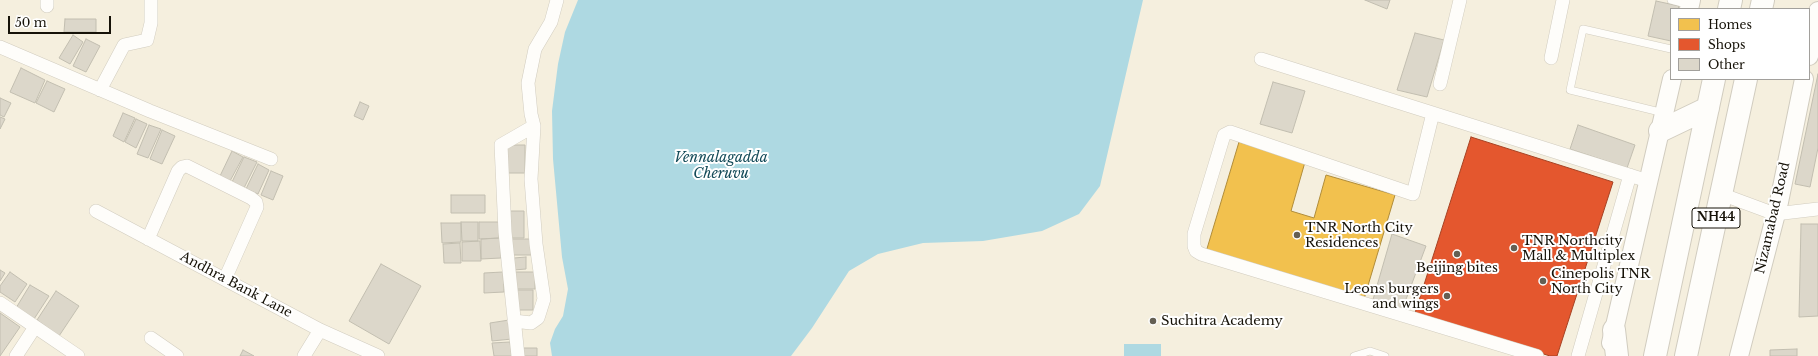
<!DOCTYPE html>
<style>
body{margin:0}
#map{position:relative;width:1818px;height:356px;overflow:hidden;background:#f5efde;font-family:"Libre Baskerville",serif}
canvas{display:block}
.legend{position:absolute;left:1670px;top:8px;width:140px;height:72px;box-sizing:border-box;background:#fff;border:1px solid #a2a09c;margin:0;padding:5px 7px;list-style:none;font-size:12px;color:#161208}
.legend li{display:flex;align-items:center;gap:8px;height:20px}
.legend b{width:20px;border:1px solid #a2a09c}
.scale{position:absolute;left:8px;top:16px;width:103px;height:18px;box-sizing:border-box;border:2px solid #161208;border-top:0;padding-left:5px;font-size:12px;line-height:14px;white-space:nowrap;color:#161208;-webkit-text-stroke:3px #fff;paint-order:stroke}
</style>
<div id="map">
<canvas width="1818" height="356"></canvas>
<ul class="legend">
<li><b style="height:11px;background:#f2c14e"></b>Homes</li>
<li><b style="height:11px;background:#e4572e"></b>Shops</li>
<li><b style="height:11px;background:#dcd7ca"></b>Other</li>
</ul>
<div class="scale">50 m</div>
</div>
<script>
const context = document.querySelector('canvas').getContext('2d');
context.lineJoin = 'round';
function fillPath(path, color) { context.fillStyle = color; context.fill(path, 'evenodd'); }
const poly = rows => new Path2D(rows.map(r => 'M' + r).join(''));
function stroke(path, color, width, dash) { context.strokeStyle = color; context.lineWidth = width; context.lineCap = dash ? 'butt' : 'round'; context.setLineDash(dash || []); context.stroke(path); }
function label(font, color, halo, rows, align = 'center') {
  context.font = font + ' "Libre Baskerville",serif'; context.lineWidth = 4; context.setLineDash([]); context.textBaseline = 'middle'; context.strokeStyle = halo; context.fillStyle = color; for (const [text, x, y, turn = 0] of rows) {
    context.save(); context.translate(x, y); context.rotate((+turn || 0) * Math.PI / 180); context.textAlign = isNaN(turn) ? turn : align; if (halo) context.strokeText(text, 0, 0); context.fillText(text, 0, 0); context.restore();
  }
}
fillPath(poly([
 [578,0,1143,0,1100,186,1079,214,1042,231,983,241,923,243,878,254,849,271,812,328,791,356,552,356,550,343,555,329,563,316,568,289,562,257,553,159,552,111,558,64,565,32],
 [1124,344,1161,344,1161,356,1124,356]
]), '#aed9e2');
const homes = poly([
 [1239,142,1305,162,1291,211,1314,218,1326,175,1395,195,1364,299,1206,252,1239,142]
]);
fillPath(homes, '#f2c14e');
stroke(homes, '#b08c39', 1);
const shops = poly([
 [1471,137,1613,182,1557,356,1550,356,1415,313,1471,137]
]);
fillPath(shops, '#e4572e');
stroke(shops, '#a64223', 1);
const building = poly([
 [1365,0,1390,0,1387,9,1365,0],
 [1656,1,1679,6,1678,9,1671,9,1671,41,1648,36,1656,1],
 [65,19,96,19,96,32,64,32,65,19],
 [1415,33,1444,40,1427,97,1397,90,1415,33],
 [73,35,83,42,70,64,59,58,73,35],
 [86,39,100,46,86,72,73,66,86,39],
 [21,68,45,80,35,103,10,92,21,68],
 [1818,74,1818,148,1810,187,1795,184,1818,74],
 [47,81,65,89,54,112,36,103,47,81],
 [1273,82,1305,91,1292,133,1260,124,1273,82],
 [0,98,11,103,4,117,0,115,0,98],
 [360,102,369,106,363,120,354,116,360,102],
 [123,113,135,118,124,142,113,136,123,113],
 [0,117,5,119,0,129,0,117],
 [136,119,147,124,136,148,125,142,136,119],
 [149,125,161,129,148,158,137,154,149,125],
 [1578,125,1635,145,1627,168,1570,149,1578,125],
 [162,130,175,136,162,164,150,159,162,130],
 [507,145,525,145,525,173,507,173,507,145],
 [232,151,243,157,230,181,220,176,232,151],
 [244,157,257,162,244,188,232,182,244,157],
 [258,164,269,170,258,194,246,189,258,164],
 [271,171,283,176,273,200,261,195,271,171],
 [451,195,485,195,485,213,451,213,451,195],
 [510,211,524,211,524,238,510,238,510,211],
 [461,222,478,222,478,241,462,241,461,222],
 [479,222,499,222,499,238,479,239,479,222],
 [441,223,461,223,461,242,442,243,441,223],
 [1801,224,1818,224,1818,316,1799,317,1801,224],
 [1392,234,1426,246,1402,310,1372,303,1392,234],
 [501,238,501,258,481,259,481,239,501,238],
 [512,239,531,239,531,255,511,255,512,239],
 [480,241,481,261,462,261,462,242,480,241],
 [460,243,461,263,444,263,443,244,460,243],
 [526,257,526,269,514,270,514,258,526,257],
 [381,264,421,286,389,344,349,321,381,264],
 [0,270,5,273,0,281,0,270],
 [10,272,27,284,15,302,0,292,0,286,10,272],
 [503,272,504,292,484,293,484,273,503,272],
 [514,272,535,272,535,289,514,289,514,272],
 [30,285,49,296,34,319,16,308,30,285],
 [517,290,533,290,533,310,517,310,517,290],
 [56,291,79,306,59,336,37,320,56,291],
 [0,313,20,327,0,356,0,313],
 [509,320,512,339,492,341,490,323,509,320],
 [510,342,512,356,494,356,492,343,510,342],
 [522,348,537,348,537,356,522,356,522,348],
 [1797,349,1797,356,1770,356,1770,350,1797,349],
 [243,350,254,356,240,356,243,350]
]);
fillPath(building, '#dcd7ca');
stroke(building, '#c2beb0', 1);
const service = poly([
 [1671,0,1690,5],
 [1664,113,1570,90,1583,29,1671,49],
 [1354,356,1370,351,1385,356]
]);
const minor = poly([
 [47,6,47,0],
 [0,47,150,111,271,159],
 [1551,58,1563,0],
 [1261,59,1648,181],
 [1440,84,1460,0],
 [100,90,124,45,147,40,151,23,151,0],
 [1433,113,1413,194,1230,132,1224,135,1194,234,1194,246,1196,251,1201,254,1537,356],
 [1721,194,1775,214,1818,209],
 [96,211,320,330,378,356],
 [148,239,178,171,182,167,187,166,251,198,256,202,257,207,225,279],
 [0,303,78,356],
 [514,321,531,323,538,318,544,299,536,244,531,179,534,126,531,114,528,83,535,49,551,22,557,0],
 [151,338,177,356],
 [16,356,35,327],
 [304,356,320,330],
 [518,356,505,232,501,145,534,126],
 [1578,356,1630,175]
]);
const secondary = poly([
 [1689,9,1691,0],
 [1809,56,1818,11],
 [1611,343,1672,79],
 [1739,356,1779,202,1804,79]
]);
const trunk = poly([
 [1729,9,1731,0],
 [1761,9,1763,0],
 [1660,131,1708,108],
 [1614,330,1617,356],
 [1655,356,1714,79],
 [1686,356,1746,79]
]);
stroke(service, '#d1ccbf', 8);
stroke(minor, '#d1ccbf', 14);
stroke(secondary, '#d1ccbf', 20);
stroke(trunk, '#d1ccbf', 24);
stroke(service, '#fefdfa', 7);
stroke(minor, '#fefdfa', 13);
stroke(secondary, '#fefdfa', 18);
stroke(trunk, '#fefdfa', 22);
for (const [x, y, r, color] of [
 [1297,235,4,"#645f53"],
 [1514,248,4,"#645f53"],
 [1457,254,4,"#645f53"],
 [1543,281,4,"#645f53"],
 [1447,296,4,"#645f53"],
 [1153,321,4,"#645f53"]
]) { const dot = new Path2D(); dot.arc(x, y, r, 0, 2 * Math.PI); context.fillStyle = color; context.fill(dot); stroke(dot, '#fff', 1.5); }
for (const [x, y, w] of [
 [1716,218,48]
]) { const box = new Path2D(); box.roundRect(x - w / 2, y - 10, w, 20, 3); context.fillStyle = '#fff'; context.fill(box); stroke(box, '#161208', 1); }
label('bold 12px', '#161208', null, [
 ["NH44",1716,218]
]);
label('13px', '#161208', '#fff', [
 ["Nizamabad Road",1773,218,-77],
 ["Andhra Bank Lane",236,285,28]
]);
label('13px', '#161208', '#fff', [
 ["TNR North City",1305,228],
 ["Residences",1305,243],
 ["TNR Northcity",1522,241],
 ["Mall & Multiplex",1522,256],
 ["Beijing bites",1457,268,"center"],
 ["Cinepolis TNR",1551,274],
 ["North City",1551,289],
 ["Leons burgers",1439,289,"right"],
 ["and wings",1439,304,"right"],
 ["Suchitra Academy",1161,321]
], 'left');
label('italic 14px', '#134a58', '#fff', [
 ["Vennalagadda",721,158],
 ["Cheruvu",721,174]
]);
</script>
